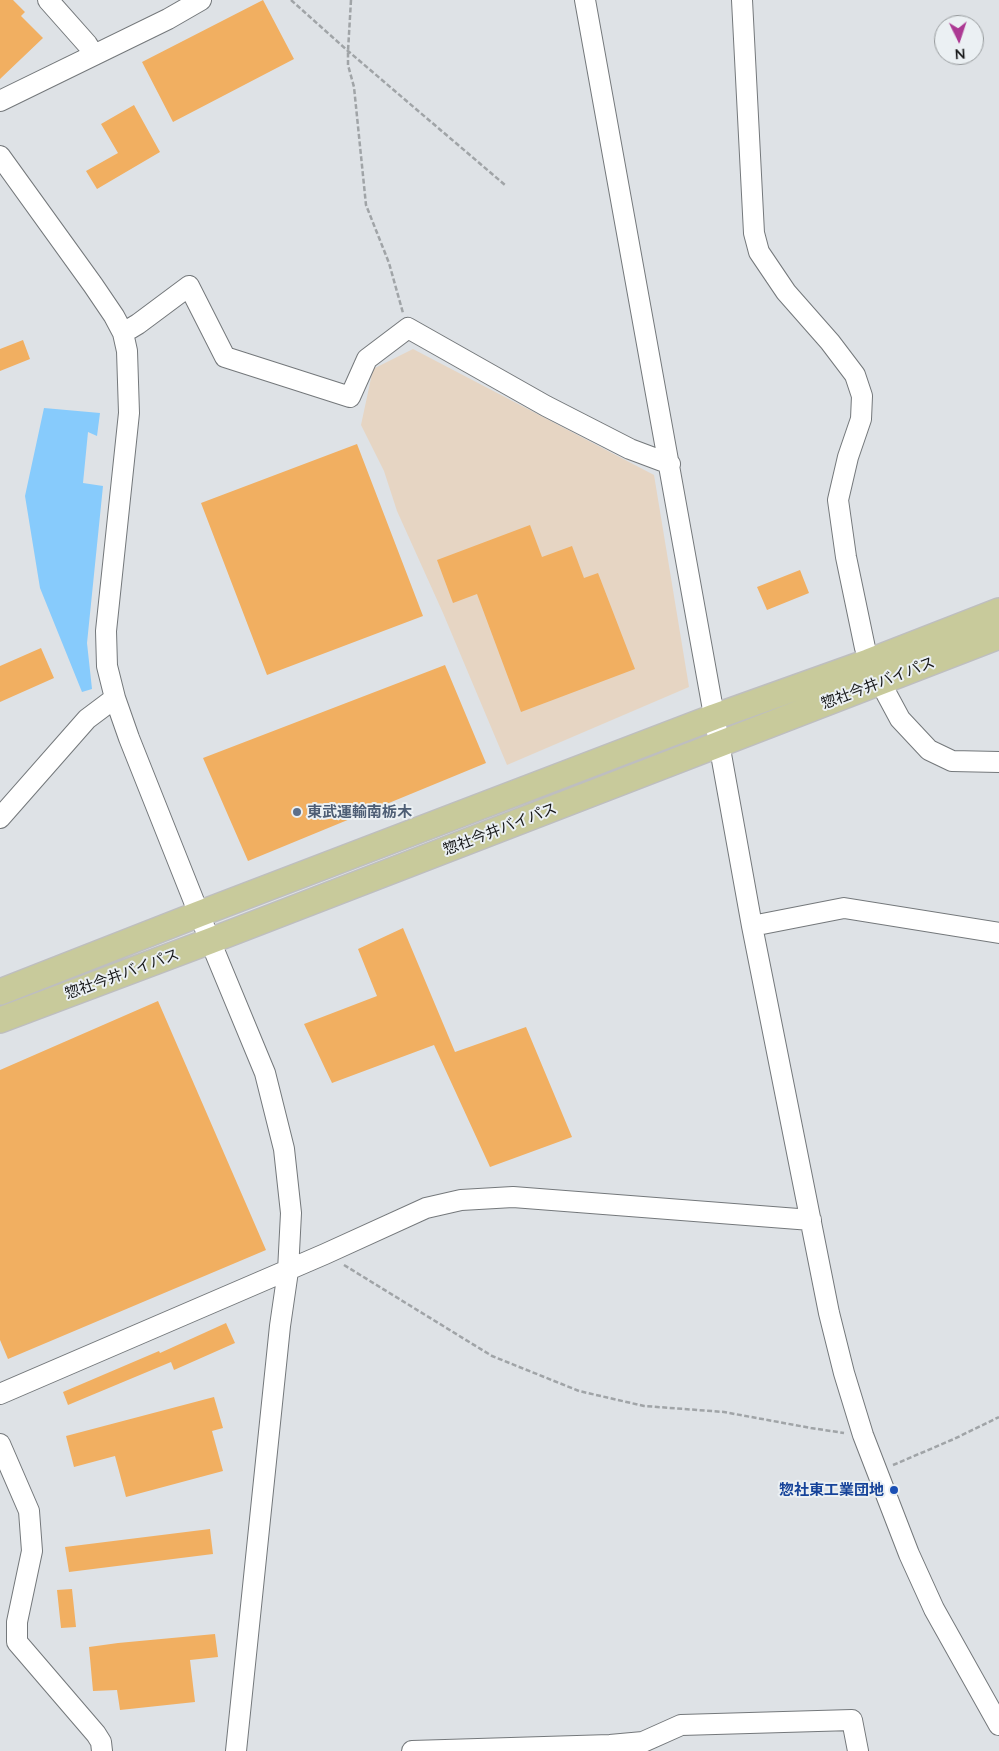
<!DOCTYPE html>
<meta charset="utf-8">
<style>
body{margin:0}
#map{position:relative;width:999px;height:1751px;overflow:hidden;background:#dee2e6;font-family:Lato,sans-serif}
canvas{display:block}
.north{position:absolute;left:934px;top:15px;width:50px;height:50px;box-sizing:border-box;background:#ebf0f3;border:1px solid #969a9c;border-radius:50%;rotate:176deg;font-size:14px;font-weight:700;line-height:20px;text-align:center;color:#171819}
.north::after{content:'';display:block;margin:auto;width:18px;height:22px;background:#ac3993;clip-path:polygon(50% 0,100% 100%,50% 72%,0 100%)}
</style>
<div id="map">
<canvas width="999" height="1751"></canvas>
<div class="north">N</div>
</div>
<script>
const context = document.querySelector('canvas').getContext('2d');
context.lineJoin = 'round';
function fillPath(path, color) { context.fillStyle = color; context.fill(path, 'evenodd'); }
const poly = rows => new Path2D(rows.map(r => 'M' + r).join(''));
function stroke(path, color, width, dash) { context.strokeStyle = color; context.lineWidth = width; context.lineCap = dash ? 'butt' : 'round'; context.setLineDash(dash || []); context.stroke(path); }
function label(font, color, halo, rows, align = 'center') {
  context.font = font + ' Lato,"Noto Sans JP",sans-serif'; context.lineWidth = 4; context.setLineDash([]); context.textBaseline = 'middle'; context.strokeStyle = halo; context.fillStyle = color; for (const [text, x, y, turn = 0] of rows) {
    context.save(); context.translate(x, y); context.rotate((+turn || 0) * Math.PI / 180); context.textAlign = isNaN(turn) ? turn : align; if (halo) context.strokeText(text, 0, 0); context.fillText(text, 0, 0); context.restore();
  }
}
fillPath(poly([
 [413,349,654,475,689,687,507,765,443,613,397,511,384,471,361,425,373,369]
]), '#e6d5c3');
fillPath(poly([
 [44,408,100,413,97,436,88,432,83,483,103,486,87,643,92,689,82,692,40,588,25,496]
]), '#87cbfc');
fillPath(poly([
 [0,0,13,0,25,12,21,16,43,38,0,79],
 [263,0,294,59,173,122,142,62],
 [134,105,160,152,97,189,86,171,118,153,101,124],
 [23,340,30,359,0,371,0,349],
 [357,444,423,616,267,675,201,503],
 [530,525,542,557,572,546,584,578,598,573,635,669,521,712,477,594,453,603,437,560],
 [800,570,809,593,767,610,757,587],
 [41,648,54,678,0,702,0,666],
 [445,665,486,763,248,861,203,758],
 [403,928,455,1052,526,1027,572,1137,490,1167,434,1045,332,1083,304,1024,377,996,358,949],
 [158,1001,266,1250,8,1359,0,1340,0,1070],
 [226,1323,235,1343,174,1370,171,1362,68,1405,63,1392,159,1351,160,1353],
 [214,1397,223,1428,212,1431,223,1471,126,1497,115,1456,74,1467,66,1436],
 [210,1529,213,1554,69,1572,65,1547],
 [72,1589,76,1627,61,1628,57,1590],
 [215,1634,218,1657,190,1660,195,1702,120,1710,117,1690,93,1691,89,1647,118,1643]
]), '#f1af61');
const minor = poly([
 [48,0,87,44,94,55],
 [585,0,752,926,829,1313,844,1373,863,1435,909,1554,934,1609,999,1725],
 [742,0,754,233,759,252,786,292,830,342,855,375,862,396,861,419,848,457,838,500,846,557,865,648],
 [0,101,168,19,201,0],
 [0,156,93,285,114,316,123,333,127,351,129,413,106,631,107,666,115,698,129,738,199,914,265,1073,284,1149,291,1213,288,1271,280,1326,236,1751],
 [123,333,138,324,189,286,225,357,350,397,367,359,408,328,546,406,630,449,670,464],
 [886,693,900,719,929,750,952,761,999,762],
 [0,818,87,719,115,698],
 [752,926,844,908,999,933],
 [0,1394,325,1254,426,1208,461,1200,513,1197,811,1220],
 [0,1444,29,1511,32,1551,17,1622,17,1642,96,1734,101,1742,102,1751],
 [412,1751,610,1745,643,1742,681,1725,852,1720,858,1751]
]);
const major = poly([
 [0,992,199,914,714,717,868,662,999,611],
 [0,1020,210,941,999,636]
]);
stroke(minor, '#74787b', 22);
stroke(major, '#bebebf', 28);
stroke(poly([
 [291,0,348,51,505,185],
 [351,0,348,51,348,65,354,87,366,205,389,263,403,313],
 [344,1265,492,1356,579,1391,644,1406,724,1412,811,1428,844,1433],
 [893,1465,954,1439,999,1417]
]), '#a0a4a7', 2.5, [5, 2.5]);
stroke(minor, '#fff', 20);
stroke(major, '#c8ca9b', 25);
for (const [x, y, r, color] of [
 [297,812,5,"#5c6f8a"],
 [894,1490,5,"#1a4fb4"]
]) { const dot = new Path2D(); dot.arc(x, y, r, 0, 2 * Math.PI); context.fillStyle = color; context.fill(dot); stroke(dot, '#ebf0f3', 2); }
label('15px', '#171819', '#ebf0f3', [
 ["惣社今井バイパス",878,683,-21],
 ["惣社今井バイパス",500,829,-21],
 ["惣社今井バイパス",122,974,-20]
]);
label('bold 15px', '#4e5e75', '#ebf0f3', [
 ["東武運輸南栃木",307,812]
], 'left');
label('bold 15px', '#164399', '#ebf0f3', [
 ["惣社東工業団地",884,1490]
], 'right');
</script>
